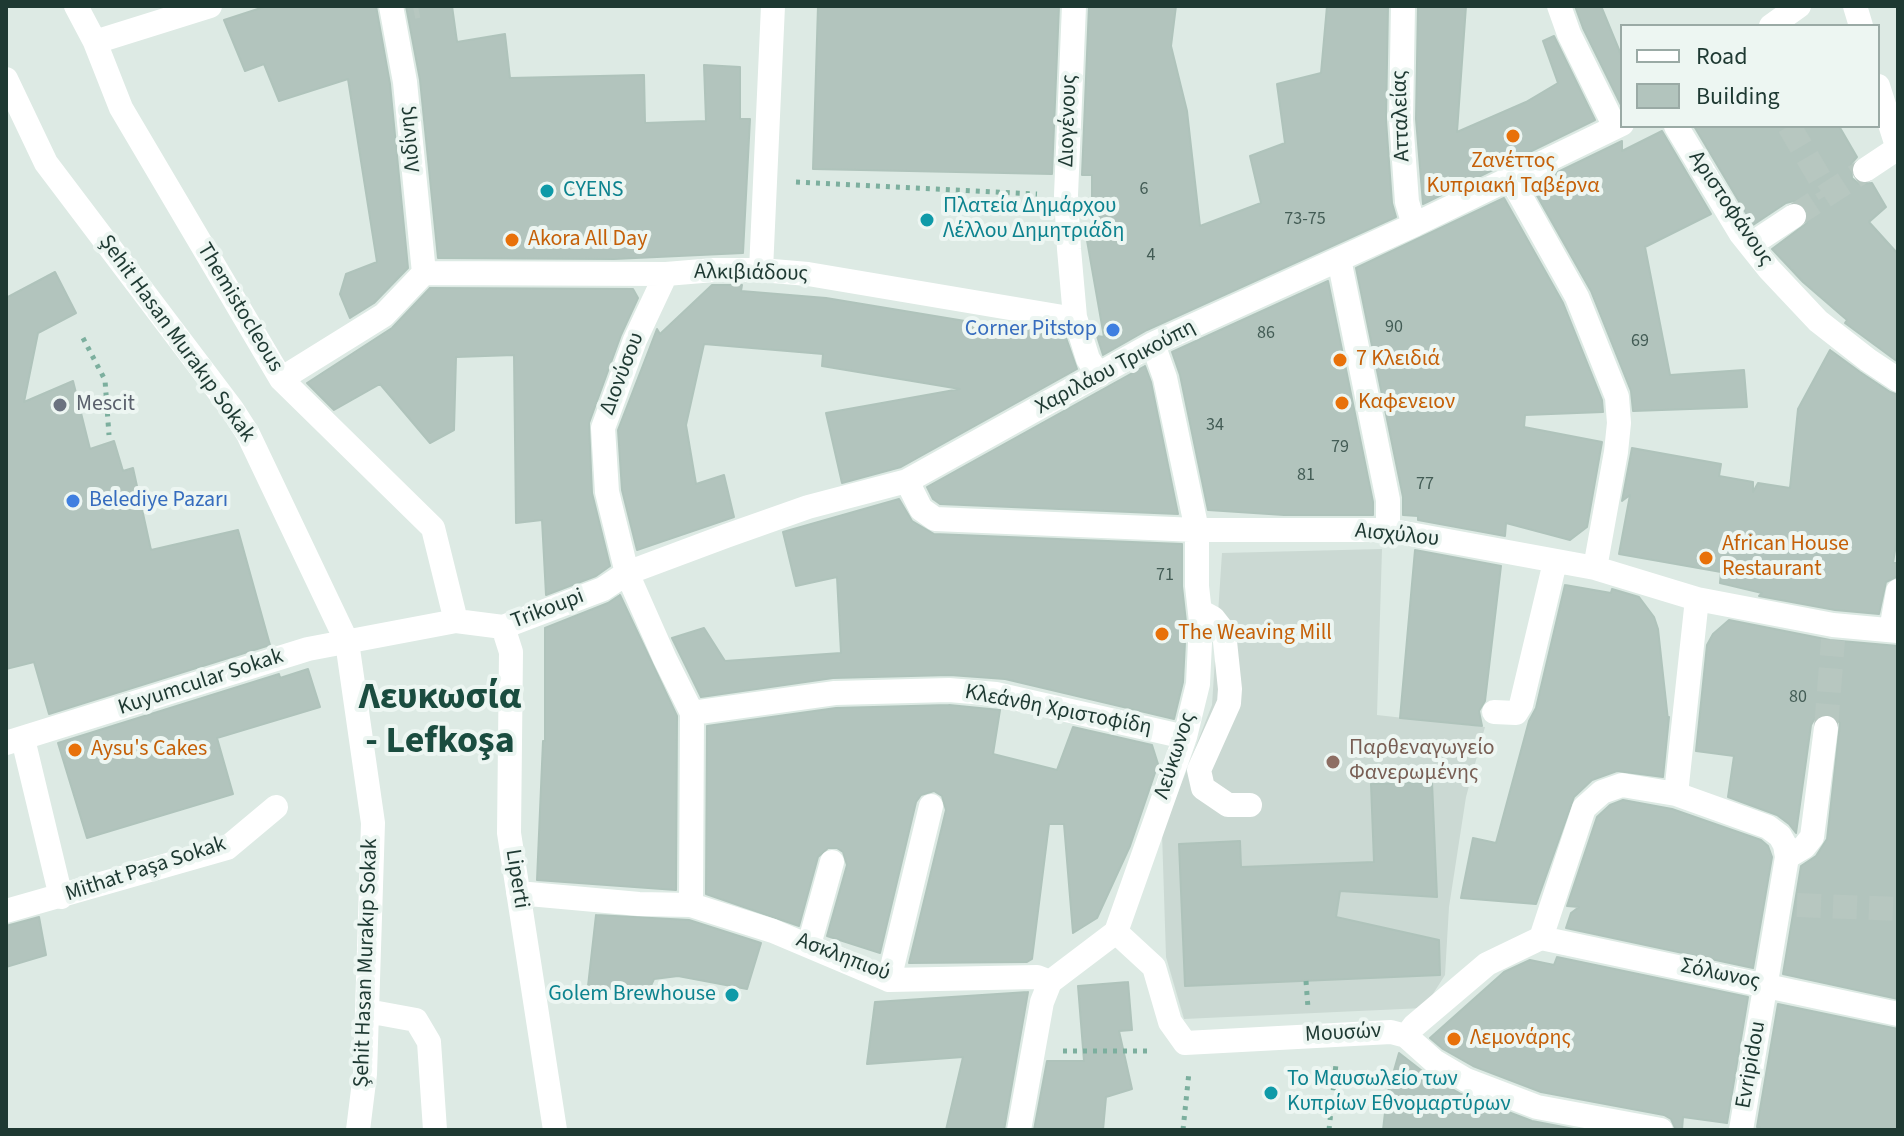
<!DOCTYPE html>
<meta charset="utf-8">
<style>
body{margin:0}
#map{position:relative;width:1904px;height:1136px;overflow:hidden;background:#ddeae4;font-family:"Source Sans 3",sans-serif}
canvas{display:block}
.frame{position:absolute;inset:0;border:8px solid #1e3932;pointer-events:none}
.legend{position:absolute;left:1620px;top:24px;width:260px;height:104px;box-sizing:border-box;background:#edf6f2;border:2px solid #9aaaa5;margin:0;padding:10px 14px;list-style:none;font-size:24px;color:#1e3932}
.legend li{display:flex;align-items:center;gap:16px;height:40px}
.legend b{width:40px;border:2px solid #9aaaa5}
</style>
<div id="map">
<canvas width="1904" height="1136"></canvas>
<div class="frame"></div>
<ul class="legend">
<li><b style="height:10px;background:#fff"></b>Road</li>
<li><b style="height:22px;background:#b2c4bd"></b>Building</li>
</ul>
</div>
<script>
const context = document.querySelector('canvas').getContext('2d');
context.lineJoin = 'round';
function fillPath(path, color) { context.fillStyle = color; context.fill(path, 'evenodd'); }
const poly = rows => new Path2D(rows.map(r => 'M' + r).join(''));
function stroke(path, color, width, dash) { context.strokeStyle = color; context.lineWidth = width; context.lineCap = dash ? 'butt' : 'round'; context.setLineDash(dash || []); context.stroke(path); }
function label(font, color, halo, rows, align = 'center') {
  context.font = font + ' "Source Sans 3",sans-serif'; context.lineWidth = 8; context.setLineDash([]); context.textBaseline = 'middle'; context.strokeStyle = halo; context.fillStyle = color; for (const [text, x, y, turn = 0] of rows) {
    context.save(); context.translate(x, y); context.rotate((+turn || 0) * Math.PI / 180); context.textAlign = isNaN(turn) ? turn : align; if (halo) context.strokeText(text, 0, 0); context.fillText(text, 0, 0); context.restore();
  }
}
fillPath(poly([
 [1382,549,1377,715,1485,727,1466,797,1449,907,1445,975,1424,1008,1184,1019,1166,957,1162,833,1212,705,1222,553]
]), '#cbd9d3');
const building = poly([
 [267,6,376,6,390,84,408,268,374,303,350,318,340,294,346,274,377,262,348,79,279,101,264,64,245,71,224,20,267,6],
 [406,6,452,6,457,42,505,34,510,78,644,75,645,123,706,121,704,65,740,67,740,119,750,119,743,253,614,259,438,258,420,80,406,6],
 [818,6,1059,6,1052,174,813,169,818,6],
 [1089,6,1176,6,1171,46,1187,111,1200,226,1261,203,1250,156,1285,143,1277,84,1321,73,1327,6,1388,6,1386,120,1392,203,1396,217,1147,330,1103,355,1097,336,1104,337,1085,229,1092,226,1092,175,1082,175,1089,6],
 [1418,6,1466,6,1457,132,1526,102,1558,83,1543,41,1554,36,1595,120,1423,204,1416,119,1418,6],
 [1575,6,1601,6,1622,57,1622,107,1583,28,1575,6],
 [1694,126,1839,126,1857,157,1851,164,1852,178,1859,184,1872,183,1886,207,1869,222,1898,254,1898,362,1845,323,1847,320,1803,282,1772,249,1807,223,1809,216,1806,207,1794,201,1786,203,1753,225,1694,126],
 [1662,131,1711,214,1645,247,1670,375,1744,370,1747,407,1633,411,1631,391,1591,291,1531,185,1622,141,1622,151,1662,131],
 [1504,198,1563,303,1602,400,1603,412,1525,415,1524,427,1602,442,1587,527,1570,540,1506,523,1505,536,1418,520,1418,516,1403,515,1403,497,1356,268,1504,198],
 [55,272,76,313,38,333,24,402,73,381,90,449,114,441,123,471,133,468,151,550,238,530,270,645,49,714,34,662,6,669,6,298,55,272],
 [1328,281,1373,502,1373,515,1284,515,1208,510,1180,375,1172,352,1328,281],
 [712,285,742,285,741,291,826,298,971,322,1064,332,1077,369,901,467,842,483,826,413,960,389,822,366,823,354,704,344,686,425,696,484,724,475,734,517,637,550,622,490,618,430,657,329,660,334,712,285],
 [430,288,633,289,638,298,621,335,589,423,592,493,610,566,596,576,546,595,542,520,516,523,514,355,456,357,454,430,430,443,380,384,334,410,307,383,392,328,430,288],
 [1830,350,1860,372,1890,392,1898,395,1898,532,1893,563,1898,563,1898,576,1886,582,1879,614,1835,610,1759,596,1762,593,1720,583,1721,572,1619,554,1630,495,1622,501,1632,448,1721,464,1719,476,1753,482,1753,492,1758,483,1790,488,1798,409,1830,350],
 [1145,366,1151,382,1178,514,940,504,933,499,927,487,1145,366],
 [899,499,912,521,934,534,1182,544,1182,586,1186,622,1183,682,1174,719,1005,679,950,675,833,678,701,697,672,638,704,628,725,661,841,653,837,577,796,586,783,532,899,499],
 [1415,550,1501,566,1485,701,1479,711,1482,726,1400,718,1415,550],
 [1565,585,1611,593,1612,589,1639,597,1654,617,1658,629,1668,720,1669,717,1663,777,1617,771,1592,780,1574,797,1536,904,1461,898,1473,838,1496,843,1529,721,1536,708,1565,585],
 [620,595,677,716,676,890,537,880,543,741,545,741,545,628,608,603,620,595],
 [1729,620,1830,640,1898,646,1898,999,1783,974,1801,866,1816,856,1827,839,1840,723,1834,716,1827,713,1815,718,1811,725,1796,833,1789,824,1777,815,1728,797,1734,756,1696,751,1707,645,1713,634,1729,620],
 [308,669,320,707,217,738,233,794,87,838,58,743,279,674,280,678,308,669],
 [949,705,1000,710,993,754,1057,770,1073,727,1152,745,1158,764,1130,846,1097,918,1073,933,1064,824,1049,824,1032,959,1027,962,909,963,946,810,942,796,934,791,921,795,916,802,880,953,827,936,847,865,843,852,837,848,828,848,818,857,799,926,706,894,707,726,836,708,949,705],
 [1432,782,1437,897,1340,891,1336,917,1439,940,1440,975,1185,986,1179,844,1240,841,1241,867,1374,862,1371,784,1432,782],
 [1623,800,1672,809,1761,840,1768,846,1772,857,1753,968,1566,928,1571,913,1579,907,1567,906,1597,817,1610,805,1623,800],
 [596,915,689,920,761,943,747,989,678,976,654,979,647,994,588,986,596,915],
 [39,917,46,955,6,967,6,926,39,917],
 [1557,957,1748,997,1727,1123,1683,1117,1682,1130,1676,1130,1671,1119,1664,1115,1541,1092,1473,1066,1443,1049,1430,1038,1504,972,1530,960,1554,965,1557,957],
 [1128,982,1132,1030,1119,1031,1132,1089,1106,1097,1103,1130,1034,1130,1047,1061,1084,1061,1078,986,1128,982],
 [1028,992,1004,1130,946,1130,963,1057,867,1064,875,1002,1028,992],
 [1778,1004,1898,1029,1898,1130,1759,1130,1760,1127,1757,1127,1778,1004],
 [1399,1053,1426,1074,1461,1094,1532,1121,1579,1130,1383,1130,1387,1095,1399,1053]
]);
fillPath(building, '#b2c4bd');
stroke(building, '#afc3bb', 2);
stroke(poly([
 [413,7,418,6],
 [1789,126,1829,194],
 [1794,216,1865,170],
 [1826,728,1833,640],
 [1797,905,1898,909]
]), '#b7c7c0', 24, [24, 12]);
stroke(poly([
 [796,182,1037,194],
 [83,338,105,380,109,435],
 [1306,981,1308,1008],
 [1063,1051,1153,1051],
 [1183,1130,1189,1072],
 [1329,1130,1336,1064]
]), '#7caf9e', 5, [4, 6]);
stroke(poly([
 [76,6,95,42,121,108,281,379,433,528,456,621],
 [391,6,405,82,424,273],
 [1074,6,1066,195,1069,249,1075,317,1088,359,1099,375],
 [1403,6,1401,119,1407,202,1414,225],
 [1559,6,1569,34,1615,127],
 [1855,6,1861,26],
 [1771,26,1799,6],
 [95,42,210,6],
 [6,79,46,163,232,409,248,434,347,642,373,823,365,1074,358,1130],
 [1878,86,1898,149],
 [1676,126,1741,234,1769,269,1818,321,1868,360,1898,380],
 [1865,170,1898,148],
 [1511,179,1577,297,1617,397,1619,423,1616,452,1595,568],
 [1750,245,1794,216],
 [1339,259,1388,500,1388,530],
 [761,270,773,6],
 [424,273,666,274,714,270,761,270,808,274,1063,317,1075,317],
 [666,274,635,340,603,428,607,492,627,573,665,659,692,713,691,905],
 [281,379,384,315,424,273],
 [907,481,921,509,935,519,1197,530,1388,530,1595,568,1697,599,1833,625,1898,631],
 [1200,611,1213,618,1224,632,1230,689,1229,703,1199,770,1203,788,1228,805,1250,805],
 [503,627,511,652,509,833,555,1130],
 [1891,630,1898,591],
 [1494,712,1516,713,1521,705,1555,562],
 [692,713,835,693,949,690,996,694,1185,737],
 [23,739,61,897],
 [6,743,308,649,456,621,503,627,603,589,627,573,726,536,808,507,907,481,1153,344,1414,225,1622,124],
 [1676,794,1697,599],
 [1787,857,1804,847,1812,837,1826,728],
 [518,893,639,904,691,905,773,931,889,980,1037,977,1050,982],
 [6,911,227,848,276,807],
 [1116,932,1154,967,1170,1022,1185,1043,1391,1032,1406,1036,1434,1061,1466,1080,1537,1107,1661,1130],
 [1541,938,1898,1014],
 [809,945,832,862],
 [889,980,931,806],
 [367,1011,416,1020,429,1042,435,1130],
 [1406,1036,1414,1026,1487,964,1541,938,1584,808,1602,792,1622,785,1676,794,1768,827,1780,836,1785,845,1787,857,1779,905,1741,1130],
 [1019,1130,1042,1002,1050,982,1116,932,1185,737,1198,684,1201,622,1197,586,1197,530,1165,378,1153,344]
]), '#fff', 24);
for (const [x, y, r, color] of [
 [1513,136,8,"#e8710a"],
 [547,191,8,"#0f9aa8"],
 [927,220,8,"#0f9aa8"],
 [512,240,8,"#e8710a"],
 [1113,330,8,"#3f7fe0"],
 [1340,360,8,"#e8710a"],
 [1342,403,8,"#e8710a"],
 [60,405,8,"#6b7280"],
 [73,501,8,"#3f7fe0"],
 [1706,558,8,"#e8710a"],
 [1162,634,8,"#e8710a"],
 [75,750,8,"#e8710a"],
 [1333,762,8,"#8d6e63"],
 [732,995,8,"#0f9aa8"],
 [1454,1039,8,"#e8710a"],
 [1271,1093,8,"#0f9aa8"]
]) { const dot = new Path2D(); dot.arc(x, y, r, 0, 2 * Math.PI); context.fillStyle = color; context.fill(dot); stroke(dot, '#edf6f2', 3); }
label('18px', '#435c55', null, [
 ["6",1144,190],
 ["73-75",1305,220],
 ["4",1151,256],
 ["90",1394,328],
 ["86",1266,334],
 ["69",1640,342],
 ["34",1215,426],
 ["79",1340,448],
 ["81",1306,476],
 ["77",1425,485],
 ["71",1165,576],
 ["80",1798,698]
]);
label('22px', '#1e3932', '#edf6f2', [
 ["Ατταλείας",1402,116,-92],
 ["Διογένους",1069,121,-88],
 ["Λιδίνης",411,139,-96],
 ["Αριστοφάνους",1730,209,56],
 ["Αλκιβιάδους",751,274,1],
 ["Themistocleous",239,308,59],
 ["Şehit Hasan Murakıp Sokak",176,339,54],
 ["Χαριλάου Τρικούπη",1116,368,-28],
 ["Διονύσου",623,374,-69],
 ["Αισχύλου",1397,536,6],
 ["Trikoupi",548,610,-21],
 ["Kuyumcular Sokak",201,683,-18],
 ["Κλεάνθη Χριστοφίδη",1058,711,11],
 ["Λεύκωνος",1176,756,-72],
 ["Mithat Paşa Sokak",146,870,-18],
 ["Liperti",516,879,81],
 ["Ασκληπιού",843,958,21],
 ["Şehit Hasan Murakıp Sokak",367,963,-88],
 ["Σόλωνος",1720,975,12],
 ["Μουσών",1343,1034,-3],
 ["Evripidou",1752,1065,-80]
]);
label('22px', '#c56008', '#edf6f2', [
 ["Ζανέττος",1513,162,"center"],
 ["Κυπριακή Ταβέρνα",1513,187,"center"],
 ["Akora All Day",528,240],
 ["7 Κλειδιά",1356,360],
 ["Καφενειον",1358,403],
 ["African House",1722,545],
 ["Restaurant",1722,570],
 ["The Weaving Mill",1178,634],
 ["Aysu's Cakes",91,750],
 ["Λεμονάρης",1470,1039]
], 'left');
label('22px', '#0d838f', '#edf6f2', [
 ["CYENS",563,191],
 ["Πλατεία Δημάρχου",943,207],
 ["Λέλλου Δημητριάδη",943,232],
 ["Golem Brewhouse",716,995,"right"],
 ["Το Μαυσωλείο των",1287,1080],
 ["Κυπρίων Εθνομαρτύρων",1287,1105]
], 'left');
label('22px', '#366cbe', '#edf6f2', [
 ["Corner Pitstop",1097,330],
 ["Belediye Pazarı",89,501,"left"]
], 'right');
label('22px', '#5b616d', '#edf6f2', [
 ["Mescit",76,405]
], 'left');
label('22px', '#785e54', '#edf6f2', [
 ["Παρθεναγωγείο",1349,749],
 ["Φανερωμένης",1349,774]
], 'left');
label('bold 38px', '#1a4c3f', '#edf6f2', [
 ["Λευκωσία",440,700],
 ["- Lefkoşa",440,744]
]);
</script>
